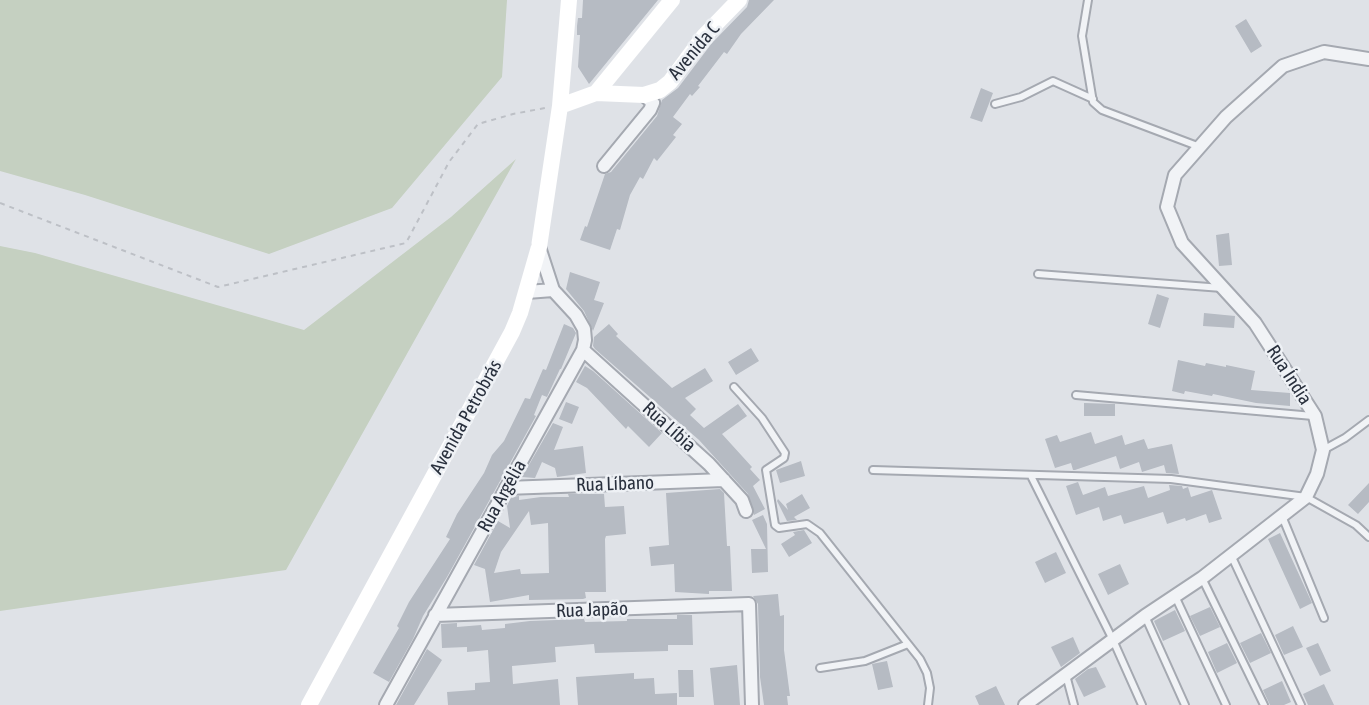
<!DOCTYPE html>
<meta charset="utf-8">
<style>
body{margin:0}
canvas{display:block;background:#dfe2e7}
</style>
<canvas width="1369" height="705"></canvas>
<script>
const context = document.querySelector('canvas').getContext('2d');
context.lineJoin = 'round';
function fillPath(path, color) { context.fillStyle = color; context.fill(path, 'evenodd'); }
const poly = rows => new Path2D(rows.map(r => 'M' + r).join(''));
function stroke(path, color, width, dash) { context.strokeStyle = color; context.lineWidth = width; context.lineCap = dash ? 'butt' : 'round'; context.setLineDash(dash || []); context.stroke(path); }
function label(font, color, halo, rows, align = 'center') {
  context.font = font + ' "Asap Condensed",sans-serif'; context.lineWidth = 5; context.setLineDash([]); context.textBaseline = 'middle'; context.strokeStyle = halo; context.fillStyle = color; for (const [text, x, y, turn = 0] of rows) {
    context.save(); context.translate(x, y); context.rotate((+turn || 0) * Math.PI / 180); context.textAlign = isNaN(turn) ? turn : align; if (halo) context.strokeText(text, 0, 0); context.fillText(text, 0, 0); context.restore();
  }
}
fillPath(poly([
 [0,0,507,0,502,77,392,208,269,254,85,195,0,171],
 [516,159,286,570,0,611,0,246,35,253,304,330,451,217]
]), '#c5d0c1');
fillPath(poly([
 [583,0,658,0,589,84,578,67,580,35,577,35,577,26,578,18,582,18],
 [749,0,774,0,741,34,727,54,724,52,698,86,700,87,692,96,690,94,673,117,682,124,673,135,676,137,657,161,654,158,643,179,640,177,630,195,620,230,617,229,610,250,580,240,585,226,587,227,605,174,611,172,657,116,662,100,678,88,712,43,747,7],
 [1246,19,1262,46,1251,53,1235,26],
 [981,88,993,93,982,122,970,118],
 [1229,233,1232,265,1219,266,1216,235],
 [570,272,600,282,594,300,604,303,593,331,584,311,566,289],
 [1157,294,1169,298,1160,328,1148,324],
 [1204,313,1235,316,1234,328,1203,326],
 [564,324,573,328,576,333,561,369,560,369,547,397,542,395,534,415,536,416,447,577,423,616,413,639,389,682,373,673,399,628,397,626,409,602,450,539,446,537,457,514,484,473,492,455,504,441,525,398,530,399,543,369,546,370],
 [609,324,618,334,616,336,672,388,705,368,713,381,685,398,696,409,690,415,704,428,738,404,747,416,722,434,752,467,750,469,760,480,753,486,765,509,754,515,748,494,699,440,595,349,593,346,594,337],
 [751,348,759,361,736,375,728,362],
 [1178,360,1205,366,1206,363,1226,367,1226,365,1255,371,1251,390,1290,393,1290,406,1256,403,1213,394,1212,396,1185,391,1184,394,1172,391],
 [585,366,593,371,662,433,649,447,628,426,626,429,587,388,576,382],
 [566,402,579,407,572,424,559,419],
 [1084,403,1115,404,1115,416,1084,416],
 [553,423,563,427,554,450,583,446,586,473,557,477,555,468,542,462,535,478,522,477],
 [1091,432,1095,444,1122,435,1125,445,1144,439,1148,449,1172,444,1179,474,1166,473,1164,465,1142,472,1139,462,1120,469,1116,456,1075,470,1073,470,1071,463,1055,468,1045,439,1057,435,1060,442],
 [801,461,805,476,780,483,776,470],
 [1078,482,1083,495,1105,487,1108,496,1144,486,1148,498,1170,490,1169,485,1182,486,1183,489,1188,487,1191,497,1212,490,1222,519,1209,523,1206,514,1186,521,1185,518,1167,524,1163,512,1124,524,1121,515,1103,521,1099,507,1076,515,1066,486],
 [1369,483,1369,502,1358,514,1348,505],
 [720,489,724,493,727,546,730,546,732,591,709,591,709,594,675,592,674,564,651,566,649,547,669,545,666,493],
 [568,494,604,494,605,507,624,506,626,534,606,536,605,539,606,592,585,592,586,598,583,599,529,600,529,595,490,602,485,569,474,565,498,521,510,528,507,506,511,497,519,496,519,500,541,497,569,497],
 [529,511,531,525,548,523,549,573,521,574,520,569,494,573,501,552],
 [802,494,810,508,794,517,797,520,787,521,777,501,778,499,788,510,786,504],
 [763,515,767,524,768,572,752,573,751,549,766,549,752,520],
 [804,530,812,543,789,557,781,544,795,535,793,532],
 [1280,533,1312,603,1300,609,1268,539],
 [1056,552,1066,573,1045,583,1035,562],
 [1120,564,1129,584,1108,595,1098,574],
 [778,594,780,616,784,615,784,650,790,696,787,696,788,705,764,705,760,677,758,604,753,596],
 [1210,607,1220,627,1200,636,1190,616],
 [1175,610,1185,631,1163,641,1154,621],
 [677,615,692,615,693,645,668,645,668,651,595,653,594,644,555,647,556,662,512,666,513,684,558,679,560,705,448,705,447,692,475,690,475,683,490,682,488,650,467,652,467,647,442,648,441,624,457,623,457,627,481,625,482,630,505,628,505,624,530,621,584,619,585,622,627,621,627,619,677,619],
 [1293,626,1303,647,1284,655,1275,635],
 [1261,633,1271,653,1250,663,1240,643],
 [1073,637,1080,653,1061,667,1051,647],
 [1227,643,1237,663,1217,673,1208,652],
 [1318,643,1331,671,1320,676,1306,648],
 [427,649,442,660,414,705,396,705],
 [887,661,893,687,878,690,872,664],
 [737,665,740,705,714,705,710,668],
 [1096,667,1106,687,1084,697,1075,679,1088,669],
 [678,670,693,670,694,697,679,697],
 [634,673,634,679,654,678,655,694,677,693,677,705,578,705,576,677],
 [1282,681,1291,702,1284,705,1270,705,1263,690],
 [1324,684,1334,705,1308,705,1303,694],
 [996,686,1005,705,979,705,975,696]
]), '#b6bbc3');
const service = poly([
 [1088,0,1082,36,1093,102,1102,110,1200,147],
 [995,104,1021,97,1053,81,1093,99],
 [1038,274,1222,288],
 [734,387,762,418,785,453,784,458,766,470,775,525,779,528,807,524,820,533,920,659,927,673,930,688,928,705],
 [1076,395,1313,416],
 [1323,450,1345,438,1369,420],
 [873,470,1171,479,1306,497,1356,525,1369,537],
 [1031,476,1113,640,1142,705],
 [1282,516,1324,618],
 [1231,555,1301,705],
 [1202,578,1264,705],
 [1175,596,1226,705],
 [1145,616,1185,705],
 [820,668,865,661,908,644],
 [1066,675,1074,705]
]);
const minor = poly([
 [604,166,650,110,653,103,644,95],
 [527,292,553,290],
 [583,350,709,464,742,500,746,511],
 [506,488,724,480],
 [435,615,749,604,752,705],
 [386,705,583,350,585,340,584,329,576,315,553,290,539,247],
 [1025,705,1145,616,1202,578,1306,497,1317,474,1323,450,1315,416,1255,323,1182,243,1167,207,1175,175,1226,117,1283,66,1324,52,1369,59]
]);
stroke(service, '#a5a9b1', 10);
stroke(minor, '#a5a9b1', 16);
stroke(poly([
 [0,203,218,287,406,243,449,162,478,124,513,114,545,108]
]), '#bdc0c6', 2, [5, 5]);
stroke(service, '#f1f3f6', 6);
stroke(minor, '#f1f3f6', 12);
stroke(poly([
 [596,93,672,0],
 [560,106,596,93,644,95,660,90,670,82,704,36,739,0],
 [309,705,512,332,520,313,539,247,560,106,569,0]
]), '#fff', 16);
label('19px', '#29303d', '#eef1f5', [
 ["Avenida C",694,51,-50],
 ["Rua Índia",1289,375,57],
 ["Avenida Petrobrás",466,417,-61],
 ["Rua Líbia",669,427,42],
 ["Rua Líbano",615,484,-2],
 ["Rua Argélia",502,496,-61],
 ["Rua Japão",592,610,-2]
]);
</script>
